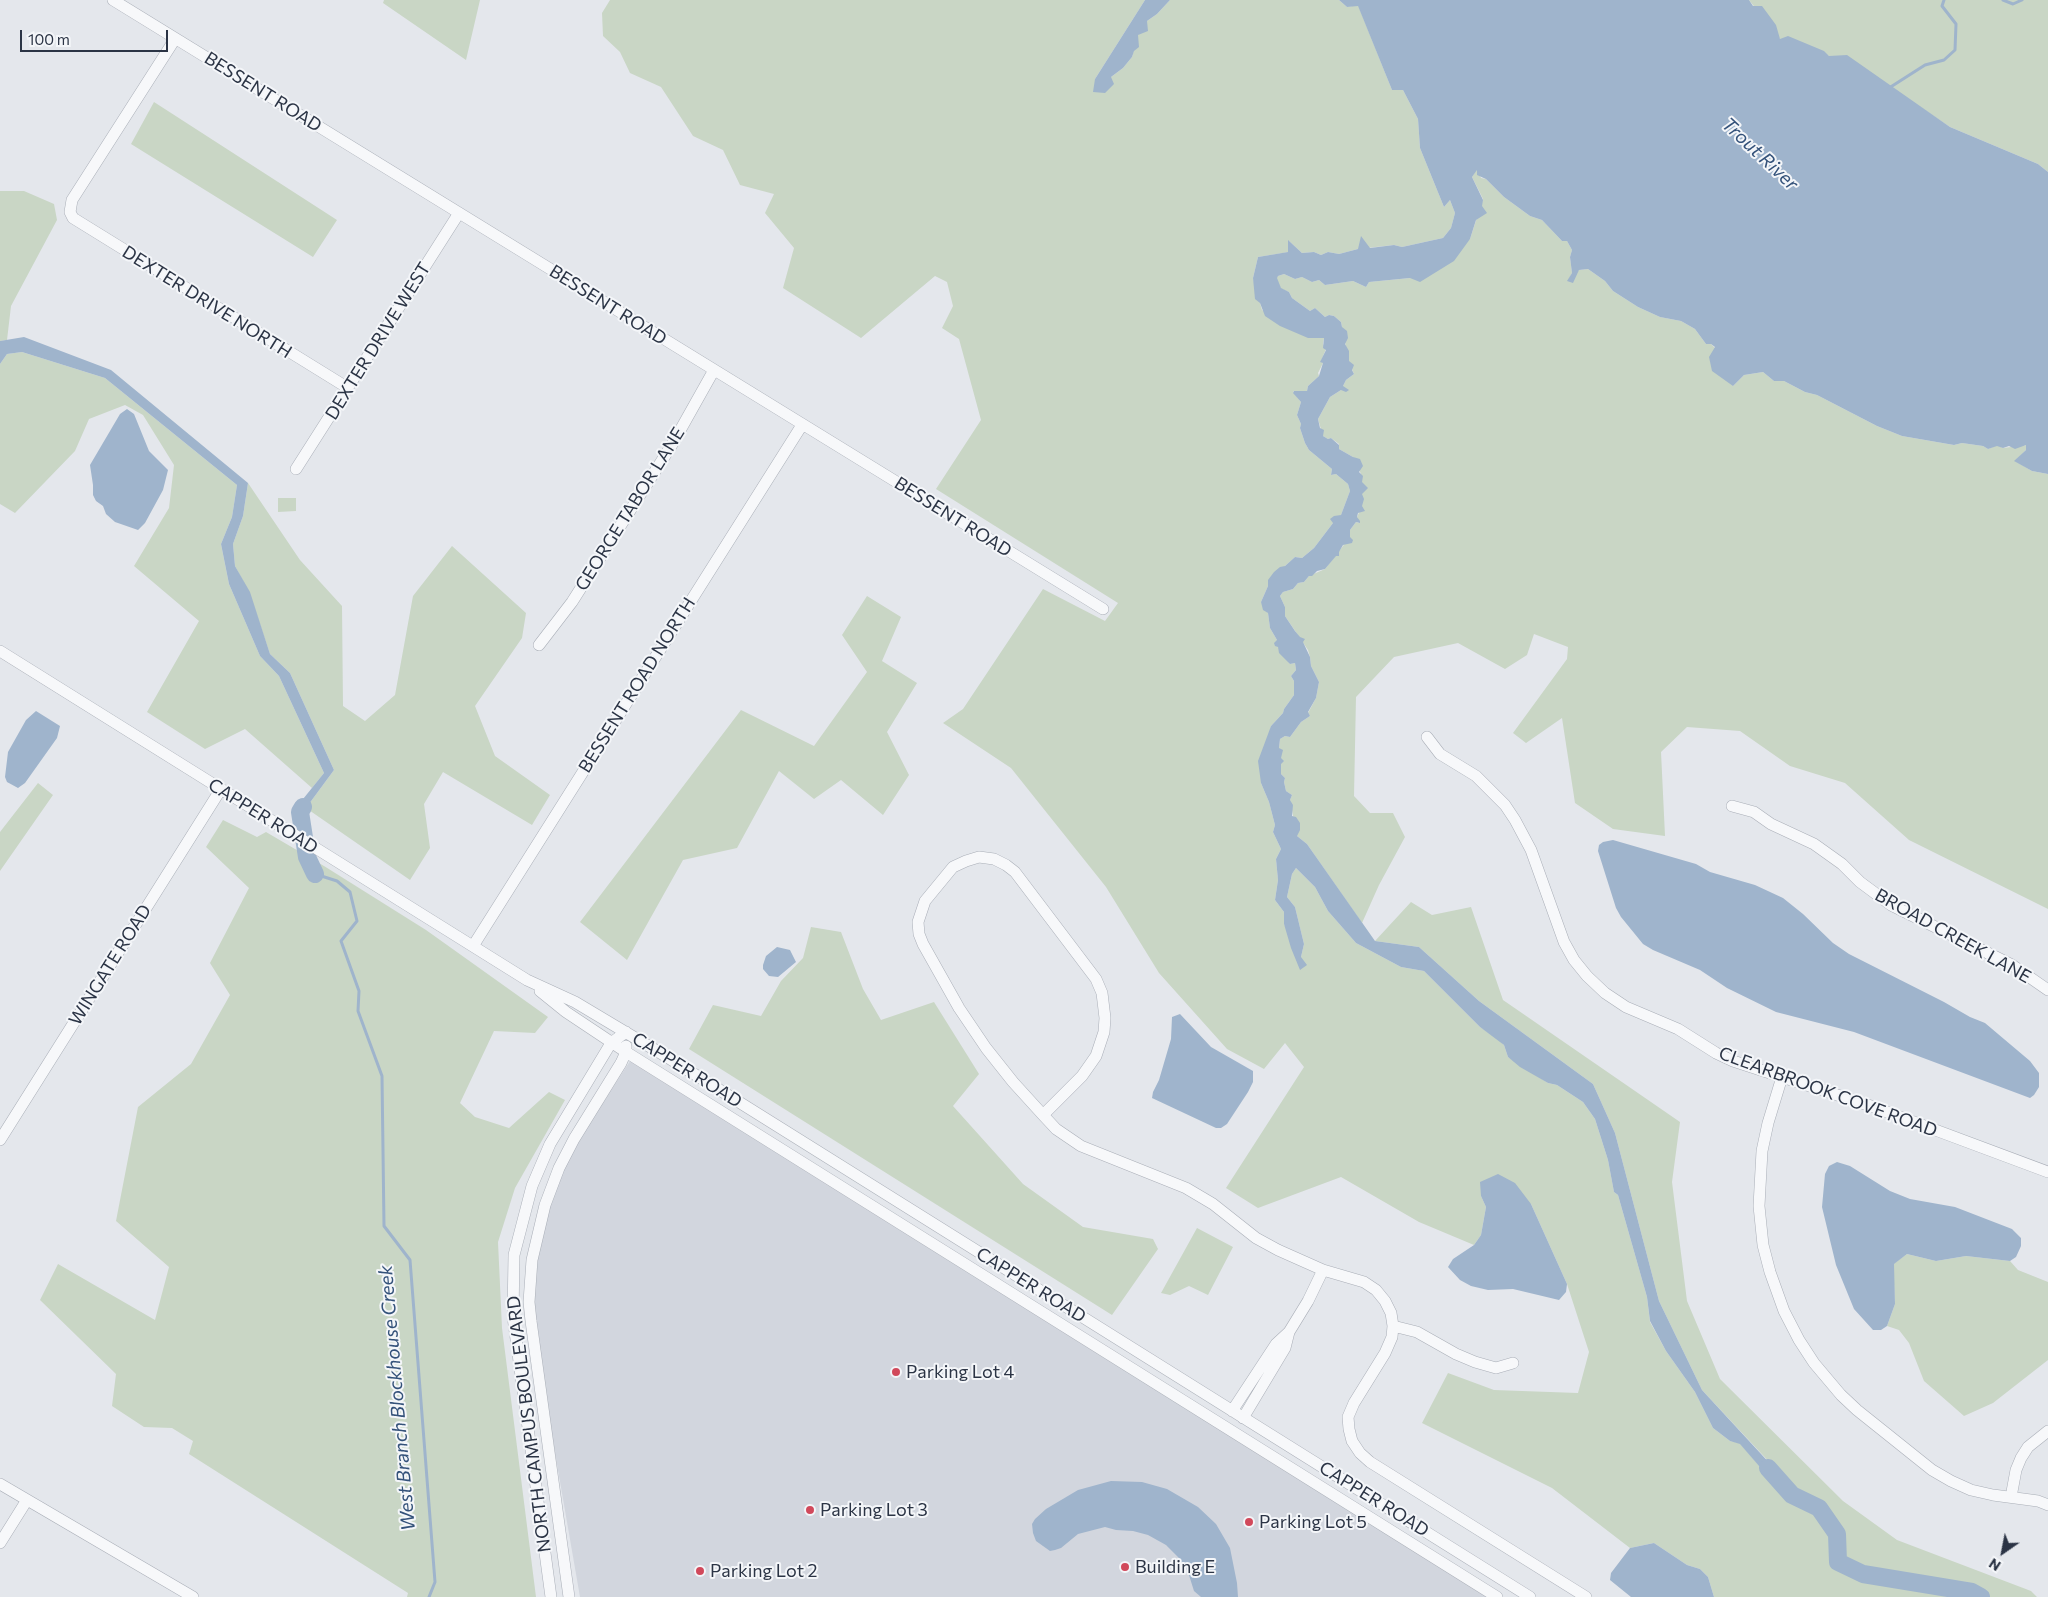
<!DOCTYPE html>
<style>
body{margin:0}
#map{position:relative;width:2048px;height:1597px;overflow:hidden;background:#e4e7ec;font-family:Commissioner,sans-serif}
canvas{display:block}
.north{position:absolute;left:1978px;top:1527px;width:50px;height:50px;-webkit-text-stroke:4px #f4f6f9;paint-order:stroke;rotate:213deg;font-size:14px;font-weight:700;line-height:20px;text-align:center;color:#2b3445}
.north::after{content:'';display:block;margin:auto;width:18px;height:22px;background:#2b3445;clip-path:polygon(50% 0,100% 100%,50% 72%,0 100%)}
.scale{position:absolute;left:20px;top:30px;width:148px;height:22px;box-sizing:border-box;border:2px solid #2b3445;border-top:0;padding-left:6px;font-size:15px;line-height:18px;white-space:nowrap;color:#2b3445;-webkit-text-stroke:4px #f4f6f9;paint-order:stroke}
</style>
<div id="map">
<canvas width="2048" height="1597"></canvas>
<div class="north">N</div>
<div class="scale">100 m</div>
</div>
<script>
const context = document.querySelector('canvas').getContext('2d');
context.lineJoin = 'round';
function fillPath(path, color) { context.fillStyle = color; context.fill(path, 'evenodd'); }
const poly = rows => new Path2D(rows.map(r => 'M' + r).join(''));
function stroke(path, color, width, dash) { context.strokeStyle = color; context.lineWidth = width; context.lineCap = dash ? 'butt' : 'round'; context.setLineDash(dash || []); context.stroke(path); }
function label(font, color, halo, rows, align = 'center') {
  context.font = font + ' Commissioner,sans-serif'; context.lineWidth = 4; context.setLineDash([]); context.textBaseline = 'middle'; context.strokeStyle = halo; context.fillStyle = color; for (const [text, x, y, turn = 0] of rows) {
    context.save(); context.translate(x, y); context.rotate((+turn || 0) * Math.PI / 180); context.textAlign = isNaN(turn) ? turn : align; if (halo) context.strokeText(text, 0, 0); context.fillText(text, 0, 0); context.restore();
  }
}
fillPath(poly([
 [632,1058,1496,1597,580,1597,529,1303,537,1248,562,1166]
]), '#d2d6de');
fillPath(poly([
 [384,0,480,0,466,60,383,3],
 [610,0,1145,0,1095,79,1111,77,1123,68,1132,57,1138,34,1147,21,1157,14,1170,0,1339,0,1347,7,1358,5,1392,90,1403,90,1418,119,1420,148,1444,207,1450,200,1455,213,1451,228,1443,238,1402,247,1394,245,1358,249,1339,254,1328,252,1321,255,1314,252,1302,253,1289,241,1289,252,1258,257,1253,278,1262,310,1324,338,1323,344,1326,349,1321,361,1323,363,1318,373,1319,376,1308,386,1307,391,1294,391,1293,392,1301,402,1297,415,1301,424,1300,428,1305,443,1309,450,1332,469,1331,475,1336,474,1348,484,1350,491,1341,515,1333,523,1314,548,1302,558,1295,557,1285,566,1268,586,1261,602,1268,613,1270,628,1277,640,1278,647,1290,664,1295,663,1296,670,1291,676,1294,681,1294,695,1284,709,1283,713,1271,726,1261,783,1269,802,1275,825,1273,832,1281,849,1276,859,1278,880,1275,900,1284,912,1284,924,1301,957,1304,944,1295,907,1287,897,1292,874,1296,868,1315,887,1328,911,1356,943,1401,967,1424,971,1480,1027,1497,1038,1504,1045,1508,1057,1548,1083,1557,1085,1583,1102,1595,1119,1608,1160,1614,1192,1618,1195,1647,1297,1650,1322,1666,1351,1695,1392,1713,1428,1730,1441,1740,1443,1778,1488,1786,1480,1702,1390,1659,1301,1615,1133,1593,1084,1479,1001,1419,947,1375,941,1411,902,1432,915,1471,907,1503,1000,1680,1122,1672,1182,1687,1301,1720,1379,1843,1501,1897,1540,2031,1591,2037,1597,1714,1597,1708,1577,1700,1569,1687,1565,1654,1543,1630,1548,1552,1488,1422,1423,1448,1373,1494,1390,1578,1393,1589,1352,1567,1284,1531,1204,1481,1196,1486,1207,1481,1235,1474,1245,1419,1222,1341,1177,1258,1208,1226,1188,1304,1067,1285,1043,1264,1069,1227,1049,1159,973,1106,887,1011,768,943,723,963,709,1043,589,1105,621,1118,603,936,489,981,420,959,339,942,328,953,306,947,282,935,276,861,338,783,288,794,248,765,213,774,194,740,185,723,150,693,136,661,87,630,73,620,52,603,36,602,13],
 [1749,0,2048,0,2048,172,2038,164,1950,127,1877,78,1829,56,1780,39],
 [154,102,337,220,313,257,131,144],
 [1477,169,1481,178,1486,179,1504,197,1530,216,1542,220,1562,241,1567,241,1572,250,1570,257,1572,273,1568,281,1579,270,1588,269,1605,281,1613,291,1638,307,1660,317,1681,321,1695,329,1706,344,1711,344,1715,348,1733,386,1744,375,1763,372,1774,381,1784,381,1805,392,1817,395,1877,426,1902,436,1954,445,1962,443,1983,446,1988,449,1997,445,2003,448,2027,445,2026,450,2015,461,2032,471,2048,474,2048,909,1909,840,1845,783,1790,766,1740,731,1687,727,1661,752,1665,836,1613,829,1575,803,1562,718,1526,743,1513,733,1567,659,1568,647,1534,634,1527,655,1505,669,1458,643,1394,657,1356,697,1354,796,1370,813,1393,813,1405,837,1379,885,1362,923,1307,844,1297,836,1290,800,1292,795,1286,791,1284,782,1285,778,1281,774,1279,748,1280,739,1285,736,1290,737,1301,722,1310,716,1308,713,1316,698,1319,682,1311,666,1310,657,1308,650,1285,616,1285,607,1280,596,1283,592,1293,589,1298,583,1304,582,1309,576,1325,569,1350,537,1350,530,1356,522,1359,523,1357,517,1362,506,1361,474,1353,457,1339,449,1339,444,1331,438,1328,439,1323,436,1318,419,1330,397,1341,390,1346,380,1354,374,1349,362,1341,322,1334,316,1329,315,1325,317,1315,308,1310,311,1292,298,1289,292,1281,289,1276,278,1278,276,1284,274,1295,279,1302,277,1312,282,1319,280,1325,285,1353,281,1366,287,1369,282,1410,278,1470,239,1483,199,1472,177],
 [0,191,24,191,54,204,57,220,11,306,7,340,0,341],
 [22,352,105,378,237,485,232,517,221,544,229,584,260,656,279,676,324,773,312,788,245,729,205,749,147,712,199,621,134,566,169,508,174,465,143,415,125,405,89,419,75,451,15,513,0,504,0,364,7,354],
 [248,483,300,560,342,606,343,706,365,721,395,695,413,596,452,546,526,613,522,638,475,706,495,756,550,795,532,825,443,772,424,804,430,848,410,880,306,808,334,770,290,673,270,654,249,592,235,566,233,544,243,516],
 [278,498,296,498,296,511,278,512],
 [867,596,901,617,882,661,917,683,887,732,909,775,883,815,841,780,814,799,779,771,737,848,683,860,627,960,580,922,741,710,814,746,867,672,842,635],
 [38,783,53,795,0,871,0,832],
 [223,820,257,837,266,832,324,866,426,930,548,1017,535,1033,494,1031,460,1103,475,1117,509,1128,549,1092,565,1100,515,1188,498,1242,502,1328,536,1597,407,1597,408,1593,189,1454,193,1441,172,1428,144,1427,112,1406,116,1374,40,1300,58,1264,155,1320,169,1267,116,1221,138,1107,191,1064,230,995,210,963,249,888,206,847],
 [811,927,841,932,863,989,881,1020,934,1002,979,1074,953,1106,1023,1184,1083,1227,1153,1239,1158,1249,1112,1315,689,1049,713,1005,761,1016,781,981,803,958],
 [1197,1228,1233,1247,1208,1295,1189,1286,1170,1295,1161,1293],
 [1907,1254,1936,1261,1966,1256,2010,1261,2018,1270,2048,1282,2048,1360,1993,1403,1964,1416,1924,1381,1909,1343,1899,1330,1887,1326,1895,1304,1893,1264]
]), '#c9d6c5');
fillPath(poly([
 [1145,0,1170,0,1157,14,1147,21,1148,31,1138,35,1139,47,1134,51,1132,57,1123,68,1111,77,1114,84,1105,93,1093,92,1095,79],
 [1339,0,1749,0,1753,6,1762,6,1776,25,1780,39,1788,36,1824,51,1829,56,1847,55,1950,127,2038,164,2048,172,2048,474,2032,471,2014,461,2026,450,2026,445,2015,449,2009,446,2003,448,1997,446,1988,449,1983,446,1962,443,1954,445,1902,436,1877,426,1817,395,1805,392,1784,381,1774,381,1763,372,1744,375,1733,386,1712,371,1709,357,1715,347,1711,344,1706,344,1695,329,1681,321,1660,317,1638,307,1613,291,1605,281,1588,269,1579,270,1573,283,1567,281,1572,273,1570,257,1572,250,1567,241,1562,241,1542,220,1530,216,1504,197,1486,179,1477,175,1477,170,1472,177,1483,200,1482,206,1487,213,1476,220,1470,239,1454,261,1420,282,1410,278,1369,282,1366,287,1353,281,1325,285,1319,280,1312,282,1302,277,1295,279,1284,274,1278,276,1277,278,1281,288,1289,292,1292,298,1310,311,1315,308,1325,317,1329,315,1334,316,1341,322,1342,327,1347,331,1348,338,1345,344,1349,351,1349,361,1354,365,1352,370,1354,374,1346,380,1343,386,1349,390,1346,392,1341,390,1330,397,1318,419,1320,428,1324,430,1323,436,1328,439,1331,438,1339,445,1339,449,1353,457,1360,459,1363,466,1359,472,1363,476,1362,482,1368,488,1362,494,1364,499,1362,506,1365,511,1358,513,1357,517,1360,521,1360,523,1356,522,1350,530,1350,537,1353,540,1352,543,1343,545,1339,552,1339,556,1336,556,1325,569,1317,571,1312,576,1309,576,1304,582,1298,583,1293,589,1283,592,1280,596,1285,607,1285,616,1295,631,1300,637,1305,639,1303,642,1310,657,1311,666,1319,682,1316,698,1308,712,1310,716,1301,722,1290,737,1285,736,1280,739,1279,748,1283,750,1281,758,1284,761,1281,764,1281,774,1285,778,1284,782,1286,791,1292,795,1290,800,1293,805,1292,816,1296,817,1300,823,1300,830,1297,836,1307,844,1375,941,1419,947,1479,1001,1593,1084,1615,1133,1659,1301,1702,1390,1786,1481,1778,1488,1740,1444,1730,1441,1713,1428,1695,1392,1666,1351,1650,1321,1647,1297,1618,1195,1614,1192,1608,1160,1595,1119,1583,1102,1557,1085,1548,1083,1520,1067,1508,1057,1504,1045,1480,1027,1424,971,1401,967,1356,943,1328,911,1315,887,1296,868,1292,874,1287,897,1295,907,1304,944,1301,957,1307,965,1300,970,1291,948,1284,924,1284,912,1275,900,1278,880,1276,859,1281,849,1273,832,1275,825,1269,802,1261,783,1258,761,1271,726,1283,713,1284,709,1294,695,1294,681,1291,676,1296,670,1295,663,1290,664,1279,653,1278,647,1275,646,1274,643,1277,640,1270,628,1268,613,1263,610,1261,602,1268,586,1268,580,1274,572,1280,567,1285,566,1295,557,1302,558,1314,548,1333,523,1330,519,1334,516,1341,515,1350,491,1348,484,1336,474,1331,475,1332,469,1309,450,1305,443,1300,428,1301,424,1297,415,1301,402,1293,393,1294,391,1307,391,1308,386,1319,376,1323,363,1320,362,1326,350,1323,348,1324,338,1308,338,1280,326,1265,316,1260,303,1255,299,1253,278,1258,257,1288,252,1288,240,1302,253,1314,252,1321,255,1328,252,1339,254,1358,249,1361,236,1370,248,1394,245,1402,247,1443,238,1451,228,1455,213,1450,200,1444,207,1420,148,1418,119,1403,90,1392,90,1358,6,1347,7],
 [24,337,111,370,248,483,243,516,233,544,235,566,250,592,270,654,290,673,334,770,306,808,304,831,295,825,295,809,324,773,279,676,260,656,229,584,221,544,232,517,237,485,105,378,22,352,7,354,0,364,0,341],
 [127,409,134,414,149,451,168,470,163,490,145,523,138,530,115,522,106,514,103,506,96,501,93,495,93,485,90,465,120,414],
 [36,711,60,726,57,738,25,783,18,788,7,782,5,777,8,752,26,720],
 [1613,840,1696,864,1710,872,1755,885,1783,898,1803,914,1833,943,1849,954,1944,1002,1970,1017,1985,1023,2030,1061,2039,1073,2039,1087,2034,1095,2030,1098,1854,1032,1776,1012,1727,988,1700,970,1653,950,1643,944,1621,917,1616,908,1598,851,1599,845,1603,842],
 [777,947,790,950,796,962,778,977,769,976,763,969,763,965,766,956],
 [1180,1014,1211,1047,1253,1071,1253,1082,1248,1092,1227,1124,1221,1128,1216,1128,1152,1098,1153,1092,1159,1080,1171,1039,1172,1017],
 [1837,1162,1850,1166,1890,1191,1910,1199,1955,1207,2012,1229,2021,1238,2021,1246,2016,1257,2010,1261,1966,1256,1936,1261,1907,1254,1894,1264,1895,1304,1887,1326,1881,1330,1873,1330,1854,1309,1836,1265,1822,1207,1825,1174,1829,1166],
 [1498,1174,1515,1183,1531,1204,1567,1284,1566,1292,1559,1300,1513,1289,1488,1290,1471,1286,1460,1280,1448,1267,1453,1259,1474,1245,1481,1235,1486,1207,1481,1196,1480,1182],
 [1111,1481,1142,1482,1167,1489,1198,1507,1216,1524,1230,1548,1237,1583,1238,1597,1201,1597,1194,1591,1188,1572,1179,1558,1166,1545,1148,1535,1133,1531,1116,1530,1105,1527,1078,1534,1061,1548,1055,1550,1050,1551,1036,1541,1033,1533,1032,1524,1035,1519,1046,1509,1078,1490],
 [1654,1543,1687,1565,1700,1569,1708,1577,1714,1597,1631,1597,1610,1580,1611,1573,1630,1548]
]), '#9fb4cc');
stroke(poly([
 [2003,0,2013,4,2022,0],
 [1889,88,1925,65,1944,60,1955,50,1956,24,1942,6,1944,0],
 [315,874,337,881,350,892,357,921,341,941,359,991,358,1011,382,1076,384,1226,410,1260,435,1582,429,1597]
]), '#9fb4cc', 3);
stroke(poly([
 [303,807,300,812,307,857,315,874],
 [1768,1468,1792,1495,1819,1508,1837,1534,1838,1562,1863,1574,1972,1592,1981,1597]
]), '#9fb4cc', 18);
const minor = poly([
 [113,0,1103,609],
 [175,39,72,200,70,212,73,218,348,388],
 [296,469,459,213],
 [539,645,572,602,673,443,714,370],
 [0,651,527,980,575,1002,667,1057,1530,1597],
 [1427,737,1440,754,1476,776,1505,805,1515,820,1531,850,1564,942,1574,960,1587,976,1605,993,1626,1007,1678,1029,1716,1053,1733,1061,1871,1106,2048,1172],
 [1732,806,1754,812,1771,824,1814,844,1842,864,1860,882,1891,905,2012,965,2048,990],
 [473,946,802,425],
 [540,991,566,1012,626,1052,1497,1597],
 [1782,1077,1768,1123,1762,1151,1759,1206,1763,1245,1770,1272,1784,1311,1799,1340,1814,1363,1841,1395,1857,1410,1932,1470,1951,1481,1971,1490,1993,1495,2038,1501,2048,1505],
 [1043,1115,1082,1076,1096,1056,1104,1032,1105,1018,1102,993,1096,979,1015,872,1006,865,994,859,979,857,966,861,953,867,925,901,918,922,919,934,923,944,959,1008,986,1048,1013,1082,1043,1115,1056,1129,1081,1146,1186,1188,1213,1204,1256,1238,1278,1250,1323,1270,1364,1282,1376,1290,1385,1301,1391,1313,1393,1326,1392,1337,1385,1353,1354,1403,1348,1417,1349,1429,1352,1441,1360,1453,1370,1462,1586,1597],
 [0,1140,221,789],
 [1393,1326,1417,1332,1456,1354,1475,1362,1496,1368,1513,1363],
 [1232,1411,1276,1344,1289,1332,1308,1301,1323,1270],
 [1243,1418,1285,1348,1289,1332],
 [0,1484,193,1597],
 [2011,1497,2016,1470,2021,1458,2028,1447,2048,1431],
 [0,1543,27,1500],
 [551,1597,513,1317,514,1255,532,1186,550,1144,611,1043,626,1032],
 [569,1597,531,1321,529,1302,532,1260,545,1205,559,1168,574,1139,621,1063,626,1052,626,1046]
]);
stroke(minor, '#a9aeb7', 12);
stroke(minor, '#f7f8fa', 11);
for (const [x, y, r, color] of [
 [896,1372,5,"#d1495b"],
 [810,1510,5,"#d1495b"],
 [1249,1522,5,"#d1495b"],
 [1125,1567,5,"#d1495b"],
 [700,1571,5,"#d1495b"]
]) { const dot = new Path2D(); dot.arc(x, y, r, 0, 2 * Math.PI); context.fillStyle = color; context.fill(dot); stroke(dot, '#f4f6f9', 2); }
label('18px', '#2b3445', '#f4f6f9', [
 ["BESSENT ROAD",263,92,32],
 ["DEXTER DRIVE NORTH",207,302,32],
 ["BESSENT ROAD",608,305,32],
 ["DEXTER DRIVE WEST",378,341,-58],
 ["GEORGE TABOR LANE",630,509,-58],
 ["BESSENT ROAD",953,517,32],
 ["BESSENT ROAD NORTH",637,685,-58],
 ["CAPPER ROAD",263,816,32],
 ["BROAD CREEK LANE",1953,936,29],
 ["WINGATE ROAD",110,965,-58],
 ["CAPPER ROAD",687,1070,32],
 ["CLEARBROOK COVE ROAD",1828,1092,20],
 ["CAPPER ROAD",1031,1285,32],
 ["NORTH CAMPUS BOULEVARD",529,1424,-97],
 ["CAPPER ROAD",1374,1499,32]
]);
label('18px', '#2b3445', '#f4f6f9', [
 ["Parking Lot 4",906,1372],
 ["Parking Lot 3",820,1510],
 ["Parking Lot 5",1259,1522],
 ["Building E",1135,1567],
 ["Parking Lot 2",710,1571]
], 'left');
label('italic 19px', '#34527a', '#f4f6f9', [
 ["Trout River",1760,154,43],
 ["West Branch Blockhouse Creek",397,1398,-95]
]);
</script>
